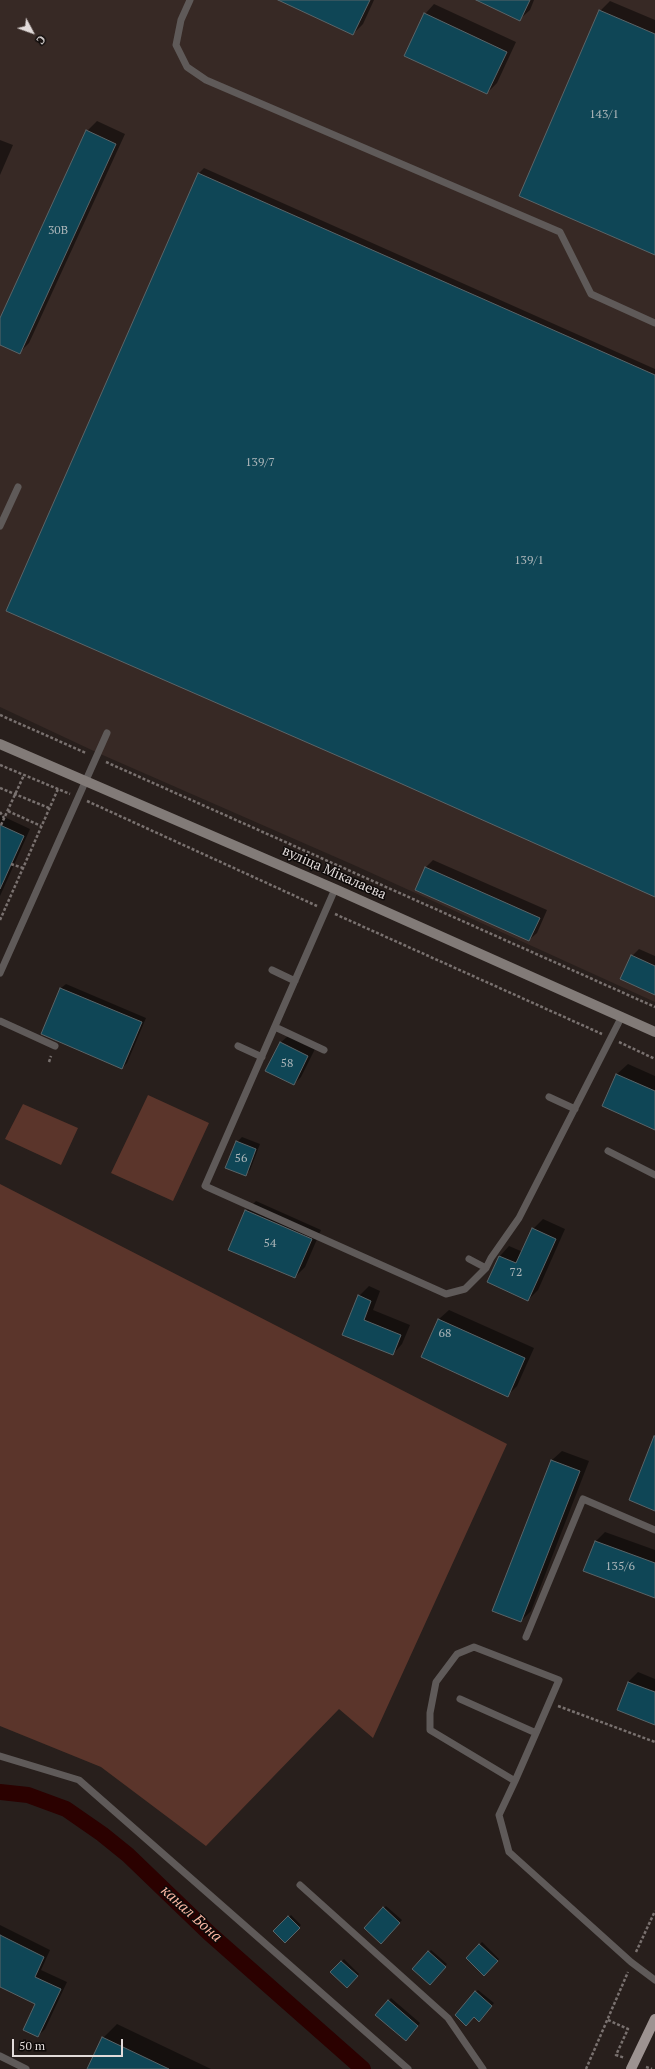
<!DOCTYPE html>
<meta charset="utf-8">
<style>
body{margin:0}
#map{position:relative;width:655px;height:2069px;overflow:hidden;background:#281f1c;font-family:"PT Serif",serif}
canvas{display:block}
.north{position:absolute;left:12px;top:12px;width:40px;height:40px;-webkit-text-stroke:3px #0e0a09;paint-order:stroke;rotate:131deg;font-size:11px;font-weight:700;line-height:16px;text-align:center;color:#e2dbda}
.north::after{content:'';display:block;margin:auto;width:14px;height:18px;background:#e2dbda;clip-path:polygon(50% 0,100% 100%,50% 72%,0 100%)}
.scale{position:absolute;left:12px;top:2039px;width:111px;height:18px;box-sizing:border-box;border:2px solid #e2dbda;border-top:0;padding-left:5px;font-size:12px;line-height:14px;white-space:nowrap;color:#e2dbda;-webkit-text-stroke:3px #0e0a09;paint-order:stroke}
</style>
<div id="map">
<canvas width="655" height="2069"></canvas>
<div class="north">С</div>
<div class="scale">50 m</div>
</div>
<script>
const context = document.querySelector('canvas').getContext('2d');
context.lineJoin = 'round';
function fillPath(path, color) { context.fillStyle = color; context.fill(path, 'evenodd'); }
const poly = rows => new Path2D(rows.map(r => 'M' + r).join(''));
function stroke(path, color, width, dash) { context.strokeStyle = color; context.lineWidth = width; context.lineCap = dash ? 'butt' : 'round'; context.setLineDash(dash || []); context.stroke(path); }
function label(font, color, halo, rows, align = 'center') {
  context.font = font + ' "PT Serif",serif'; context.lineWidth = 3; context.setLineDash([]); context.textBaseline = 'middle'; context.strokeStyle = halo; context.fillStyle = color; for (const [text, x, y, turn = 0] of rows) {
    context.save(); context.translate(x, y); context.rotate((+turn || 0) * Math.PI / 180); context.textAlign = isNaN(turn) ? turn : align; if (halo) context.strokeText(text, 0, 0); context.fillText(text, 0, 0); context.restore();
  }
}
fillPath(poly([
 [0,0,655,0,655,1002,356,866,98,753,0,707]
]), '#372925');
fillPath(poly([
 [148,1095,209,1123,173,1201,111,1173],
 [23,1104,78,1128,61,1165,5,1139],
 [0,1184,507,1444,373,1738,339,1709,206,1846,101,1767,0,1726]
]), '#5b352b');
fillPath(poly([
 [280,0,374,0,363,24,353,34],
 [478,0,534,0,530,10,520,19],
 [610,1,655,20,655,254,600,11],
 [434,4,516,42,497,83,487,93,425,14],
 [97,121,125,134,29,343,19,353,0,344,0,321,87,131],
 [0,140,13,145,0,175],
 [204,168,655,369,655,896,394,779,7,610,199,173],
 [0,815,30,829,0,896],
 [433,860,547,910,537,933,529,940,416,890,426,867],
 [639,949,655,956,655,994,632,956],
 [66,984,146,1018,127,1063,122,1068,61,988],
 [288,1036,315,1049,301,1077,294,1084,280,1043],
 [628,1064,655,1076,655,1129,603,1106,617,1074],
 [242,1137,260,1144,250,1170,245,1175,237,1142],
 [256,1201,321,1230,305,1267,295,1277,246,1211],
 [543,1219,565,1229,538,1290,528,1300,488,1282,500,1256,509,1246,523,1252,533,1229],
 [369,1286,380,1291,373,1310,410,1325,402,1344,393,1354,344,1335,359,1296],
 [449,1310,534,1348,517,1386,507,1396,422,1357,439,1319],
 [562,1451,589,1461,531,1611,521,1621,552,1460],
 [605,1532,655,1550,655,1596,596,1541],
 [638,1672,655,1679,655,1724,628,1682],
 [386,1906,402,1920,381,1943,365,1928],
 [291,1915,301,1925,285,1942,274,1931],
 [0,1925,50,1950,41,1970,67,1982,45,2029,38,2036,37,2004,0,1986],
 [482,1942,499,1959,484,1974,467,1958],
 [431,1950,447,1964,429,1983,414,1969],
 [344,1959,359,1974,347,1986,331,1972],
 [478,1990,494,2003,481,2018,476,1992],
 [391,1998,420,2023,406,2040,377,2015],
 [117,2024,211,2069,89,2069,103,2038]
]), '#0007');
stroke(poly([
 [0,1792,28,1795,66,1809,102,1834,128,1855,209,1933,363,2069]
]), '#2b0100', 16);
const building = poly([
 [278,0,370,0,353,35,278,0],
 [476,0,530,0,520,21,476,0],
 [599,10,655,34,655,255,519,196,599,10],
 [424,13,507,52,487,94,404,56,424,13],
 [86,130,116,144,20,354,0,345,0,318,86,130],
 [198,173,655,375,655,897,393,780,6,611,198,173],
 [0,825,24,836,0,889,0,825],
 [425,867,540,918,529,941,415,890,425,867],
 [631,955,655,966,655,995,620,979,631,955],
 [60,988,142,1022,122,1069,41,1034,60,988],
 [280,1042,308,1056,294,1085,265,1071,280,1042],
 [616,1074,655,1091,655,1130,602,1106,616,1074],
 [236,1141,256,1149,246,1176,225,1168,236,1141],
 [245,1210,312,1239,295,1278,228,1250,245,1210],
 [532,1228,556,1239,528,1301,487,1282,499,1256,516,1263,532,1228],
 [358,1295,371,1301,364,1320,401,1335,393,1355,342,1335,358,1295],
 [438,1319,525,1358,508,1397,421,1357,438,1319],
 [654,1436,655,1436,655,1511,629,1500,654,1436],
 [551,1460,580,1471,521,1622,492,1611,551,1460],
 [595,1541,655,1563,655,1598,583,1571,595,1541],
 [628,1682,655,1692,655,1725,617,1710,628,1682],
 [383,1907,400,1923,381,1944,364,1928,383,1907],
 [288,1916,300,1928,285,1943,273,1931,288,1916],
 [0,1935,44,1957,35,1977,61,1989,38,2037,23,2030,35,2004,0,1987,0,1935],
 [479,1944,498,1961,484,1976,466,1958,479,1944],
 [428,1951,446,1967,430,1985,412,1969,428,1951],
 [341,1961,358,1976,347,1988,330,1972,341,1961],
 [475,1991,492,2006,479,2022,474,2017,466,2026,455,2015,475,1991],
 [388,2000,418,2026,406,2041,375,2015,388,2000],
 [102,2037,169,2069,87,2069,102,2037]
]);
fillPath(building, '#0f4656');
stroke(building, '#5a6468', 1);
stroke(poly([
 [0,715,86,753],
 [106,762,655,1007],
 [0,765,70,794],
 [0,788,49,808],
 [87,801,317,906],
 [8,811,41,826],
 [0,812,4,818],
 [1,825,24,775],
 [11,864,23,868],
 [335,914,602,1034],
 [0,920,58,789],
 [619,1042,655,1059],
 [49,1062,51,1056],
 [558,1706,655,1742],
 [636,1952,655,1911],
 [608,2020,628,2029,616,2055,625,2058],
 [646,2067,652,2069],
 [586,2069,628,1972]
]), '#79716f', 2.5, [3, 2]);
stroke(poly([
 [190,0,181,20,176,45,187,67,206,80,560,232,591,294,655,323],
 [0,526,18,487],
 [335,889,205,1186,446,1294,465,1289,486,1268,491,1258,519,1218,622,1016],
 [272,970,295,981],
 [0,973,107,733],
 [0,1021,55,1046],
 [275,1027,324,1050],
 [238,1046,262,1057],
 [549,1097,575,1109],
 [608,1151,655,1175],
 [469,1259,486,1268],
 [526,1637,583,1499,655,1530],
 [460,1699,536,1733],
 [0,1756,79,1780,408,2069],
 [515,1781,430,1730,430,1713,436,1682,457,1654,474,1647,559,1680,536,1733,515,1781,499,1815,509,1852,631,1962,655,1980],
 [300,1885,448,2018,483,2069],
 [0,2056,26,2069]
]), '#5f5a59', 7);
stroke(poly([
 [0,744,335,889,655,1032]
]), '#827b78', 10);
stroke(poly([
 [631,2069,655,2019]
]), '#9d9391', 10);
label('12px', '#adb6b9', null, [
 ["143/1",604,115],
 ["30В",58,231],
 ["139/7",260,463],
 ["139/1",529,561],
 ["58",287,1064],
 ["56",241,1159],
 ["54",270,1244],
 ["72",516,1273],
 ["68",445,1334],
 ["135/6",620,1567]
]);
label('14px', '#e2dbda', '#0e0a09', [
 ["вуліца Мікалаева",334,873,24]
]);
label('italic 15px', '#fab6a2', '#0e0a09', [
 ["канал Бона",191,1914,42]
]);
</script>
